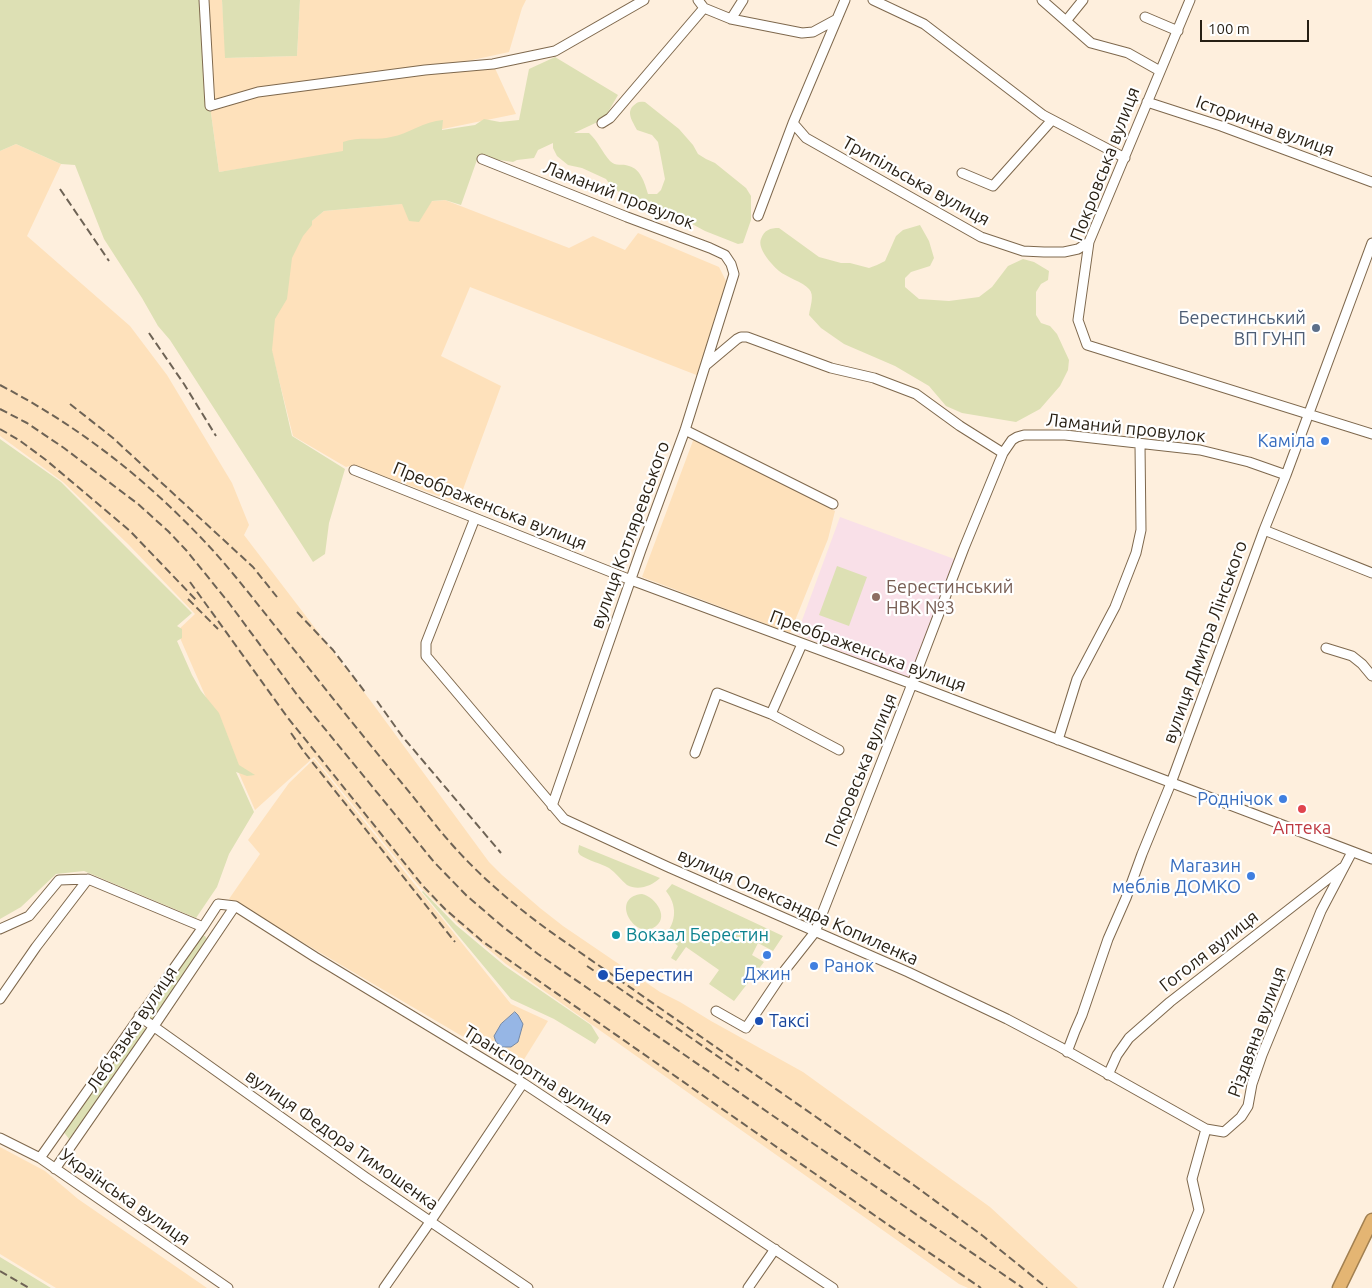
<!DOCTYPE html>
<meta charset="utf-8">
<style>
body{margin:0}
#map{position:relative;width:1372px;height:1288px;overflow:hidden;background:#feefdd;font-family:Ubuntu,sans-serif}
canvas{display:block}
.scale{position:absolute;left:1200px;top:20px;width:109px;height:22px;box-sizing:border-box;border:2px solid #271f13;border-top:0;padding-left:6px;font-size:15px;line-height:18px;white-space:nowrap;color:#271f13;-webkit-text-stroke:4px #fff;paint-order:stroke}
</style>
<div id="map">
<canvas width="1372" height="1288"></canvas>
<div class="scale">100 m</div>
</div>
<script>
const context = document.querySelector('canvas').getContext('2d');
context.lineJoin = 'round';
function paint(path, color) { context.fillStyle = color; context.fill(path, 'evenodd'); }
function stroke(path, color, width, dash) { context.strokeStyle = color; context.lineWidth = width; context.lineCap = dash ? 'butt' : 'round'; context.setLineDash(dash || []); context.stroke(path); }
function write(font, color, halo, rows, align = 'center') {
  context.font = font + ' Ubuntu,sans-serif'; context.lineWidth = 4.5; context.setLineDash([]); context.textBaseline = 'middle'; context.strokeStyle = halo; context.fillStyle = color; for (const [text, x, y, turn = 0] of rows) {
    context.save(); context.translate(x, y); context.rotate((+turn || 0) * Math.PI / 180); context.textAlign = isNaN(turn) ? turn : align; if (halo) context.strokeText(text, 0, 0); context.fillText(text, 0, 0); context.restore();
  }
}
const built = new Path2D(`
 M204,0H222L226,58L297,56L300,0H526L522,8L509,52L431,69L493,64L516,114L428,132L334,154L219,172L210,106Z
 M16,144L61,164L27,236L130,326L167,375L232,483L249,525L244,535L370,700L489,862L502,875L540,908L563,926L660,992L680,1002L711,1021L803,1072L990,1207L1078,1288H968L959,1284L506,964L457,923L417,884L314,757L255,810L177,631L195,614L128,544L63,482L0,436V151Z
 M445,200L569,248L593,236L625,250L638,233L719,267L727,283L699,376L470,287L441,356L501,386L458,503L353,465L346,467L293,436L268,336L294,236L324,211Z
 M694,438L835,511L828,539L790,633L642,577Z
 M314,759L511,1004L548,1021L518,1069L229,899L260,854L248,840L289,783Z
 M0,1147L45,1171L78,1199L207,1288H56L0,1254Z`);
const education = new Path2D(`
 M840,517L957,560L910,679L797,634Z`);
const green = new Path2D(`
 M0,0H204L210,106L219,172L343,151V142C359,136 375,141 391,137C409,134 424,121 443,120L442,130L475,125L484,119L500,122L519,120L529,69L555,57L618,95L604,119L574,133H589C598,141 602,152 610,161C616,167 622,163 629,166C641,169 645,184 648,194H657L661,190L665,179L658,142L652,135L637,130C633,122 626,113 633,106C637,102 639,101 645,102L679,129L693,145L698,154L706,159L715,163L746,188L751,196V220L743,243L738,244L705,231L681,218L658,209L644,201L631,198L619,192L611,186L606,179L582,168L568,165L557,156L553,148V143L538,150L534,158L517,160L513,162L478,157L461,205L445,200L432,201L419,222L409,221L402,204L324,211L312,221V225L303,236L292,258L287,299L275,319L272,350L292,436L345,469L329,523L325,554L313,562L170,340L158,326L142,298L104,239L75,165L61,164L16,144L0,151Z
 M222,0H300L297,56L225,58Z
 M920,225L929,241L934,258L930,266L911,272L905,278V287L919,299L949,301L979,297L992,287L1008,266L1023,259L1034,262L1049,271L1048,280L1041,284L1036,292V315L1041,323L1050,326L1057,334L1069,360L1068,370L1060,386L1040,409L1016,422L962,413L946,406L929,386L895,366L844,344L821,328L809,315C810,307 815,295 809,289C803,282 786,277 779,271C771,264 757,248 761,239C764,230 770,228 779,228L819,257L841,263H850L869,268L877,265L885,261L896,236L903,230Z
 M0,439L61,482L192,613L177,626L182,629V638L177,641L192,675L201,691L219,713L239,765L255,775L247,776L236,772L254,812L229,854L217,887L196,918L84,871L56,874L21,907L0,919Z
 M837,566L867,577L849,626L819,615Z
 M579,845L660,878C652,886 638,891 627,885C621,880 616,873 609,868C600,863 589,861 580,855L578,852Z
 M672,884L783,936L773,951L758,943L752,955L764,962L734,1001L709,984L719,970L686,947L676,961L671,958L678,946L665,935C677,921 677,905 666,891Z
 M423,891L456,925L505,966L591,1025L599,1038L595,1044L554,1019L511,999L422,892Z
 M642,894C656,897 671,919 653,928C633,938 610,897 642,894Z
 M200,935L205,936L208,941L163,1008L152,1021L145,1015Z
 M137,1026H141L146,1029L139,1044L69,1139L63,1131Z
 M0,1257L51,1288H0Z`);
const water = new Path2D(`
 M515,1012L518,1015L523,1024L518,1042L511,1047H502L496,1042L494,1036L501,1024Z`);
const minor = new Path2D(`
 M204,0L210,106L258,92L425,70L493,64L555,51L644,0
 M698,0L704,8L731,19L802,33L813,32L837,19
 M873,0L924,24L1043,115L1125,158
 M1042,0L1091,43L1128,53L1160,71
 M1190,0L1089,242L1078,320L1087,345L1372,434
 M1145,17L1178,31
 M731,19L743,0
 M1066,21L1083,0
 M1147,102L1221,126L1372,182
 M602,123L610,118L704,8
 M793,123L806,138L981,237L1023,251L1044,252H1064L1078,249L1089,242
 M482,159L627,217L710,248L725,255L731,264L734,274L685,430L641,550L552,806
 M962,173L993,186L1052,120
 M758,216L793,123L845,0
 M706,365L737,339L741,337H747L831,368L874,378L916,394L960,426L1003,453
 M685,430L833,504
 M354,470L631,580L912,684L1372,859
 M475,518L426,643V656L564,819L668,867L908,972L1007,1019L1060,1047L1206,1129L1224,1132L1241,1117L1248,1106L1252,1084L1262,1055L1321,911L1352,852
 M1264,530L1372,573
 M1326,648L1352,656L1362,664L1372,676
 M771,714L802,644
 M1058,740L1077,679L1115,607L1136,553L1141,530L1140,445
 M695,753L717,693L771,714L839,750
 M0,929L29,916L59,880L88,879L203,927
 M0,999L36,947L88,879
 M716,1011L746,1028L785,970L815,932L912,684L964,548L1003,453L1012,440L1017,437L1024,435H1065L1200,450L1249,462L1286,475
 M139,1016L365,1177L528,1288
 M1067,1052L1075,1031L1082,1015L1108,939L1126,898L1142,854L1171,783L1264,530L1286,475L1372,243
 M1108,1075L1117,1055L1129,1038L1170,1002L1342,868
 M0,1138L40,1158L228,1288
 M40,1158L203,927L218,904L235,906L315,957L523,1083L833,1288
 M55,1169L154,1026L235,906
 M384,1288L430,1222L523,1083
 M748,1288L775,1249
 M1168,1288L1199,1210L1192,1179L1206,1129`);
const highway = new Path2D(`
 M1339,1288L1372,1220`);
const rail = new Path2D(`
 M60,189L109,261
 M149,333L184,384L216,436
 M0,385C80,427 145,478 207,544C234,573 258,605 283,636C320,682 357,729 395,775C416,799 434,825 456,849C486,882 521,911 558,937L915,1186L983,1236L1047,1288
 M70,404L113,438L253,567L277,597
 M0,409L27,423L64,448L138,504L168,531L186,550L229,603L298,696L434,862L467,896L502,926L538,954L1023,1288
 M0,429L19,440L46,460L130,531L197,601
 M190,582L288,718L423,886L445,909L482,941L516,965L887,1224L981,1288
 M188,599L218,629
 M297,612L333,650L365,692
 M377,701L402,736L501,853
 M291,733L305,753L455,942
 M587,966L739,1071
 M0,1271L29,1288`);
const markers = [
 [1316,328,5,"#5c6f8a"],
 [1325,441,5,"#3f7fe0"],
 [876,597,5,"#8d6e63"],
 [1283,799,5,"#3f7fe0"],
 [1302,809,5,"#e0444e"],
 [1251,876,5,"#3f7fe0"],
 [616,935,5,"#0f9aa8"],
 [767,955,5,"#3f7fe0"],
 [814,966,5,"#3f7fe0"],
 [603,975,6,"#1a4fb4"],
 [759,1021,5,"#1a4fb4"]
];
const streetNames = [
 ["Історична вулиця",1265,126,20],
 ["Покровська вулиця",1105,164,-69],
 ["Трипільська вулиця",916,181,29],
 ["Ламаний провулок",619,195,21],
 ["Ламаний провулок",1126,428,6],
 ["Преображенська вулиця",490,506,22],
 ["вулиця Котляревського",630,535,-70],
 ["вулиця Дмитра Лінського",1205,642,-70],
 ["Преображенська вулиця",868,651,20],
 ["Покровська вулиця",861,770,-68],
 ["вулиця Олександра Копиленка",798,907,24],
 ["Гоголя вулиця",1209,951,-38],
 ["Леб'язька вулиця",132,1029,-56],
 ["Різдвяна вулиця",1257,1032,-70],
 ["Транспортна вулиця",538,1075,32],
 ["вулиця Федора Тимошенка",342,1140,35],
 ["Українська вулиця",125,1197,35]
];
const serviceNames = [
 ["Берестинський",1306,318],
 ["ВП ГУНП",1306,339]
];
const shopNames = [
 ["Каміла",1315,441],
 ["Роднічок",1273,799],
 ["Магазин",1241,866],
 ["меблів ДОМКО",1241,887],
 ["Ранок",824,966,"left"],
 ["Джин",767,974,"center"]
];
const educationNames = [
 ["Берестинський",886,587],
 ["НВК №3",886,608]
];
const healthNames = [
 ["Аптека",1302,828]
];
const cultureNames = [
 ["Вокзал Берестин",626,935]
];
const transitNames = [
 ["Берестин",614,975],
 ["Таксі",769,1021]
];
paint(built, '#fee1bb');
paint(education, '#f9e0e8');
paint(green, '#dde0b4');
paint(water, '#96b6e5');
stroke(water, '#7589a6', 1);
stroke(minor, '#7e684d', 11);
stroke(highway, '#a28051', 15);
stroke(minor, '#fff', 9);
stroke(highway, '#e4b573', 12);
stroke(rail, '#6e6355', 2, [8, 4]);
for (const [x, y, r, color] of markers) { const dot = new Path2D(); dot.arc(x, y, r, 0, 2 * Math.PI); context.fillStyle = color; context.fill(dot); stroke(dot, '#fff', 2); }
write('18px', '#271f13', '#fff', streetNames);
write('18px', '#4e5e75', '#fff', serviceNames, 'right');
write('18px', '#366cbe', '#fff', shopNames, 'right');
write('18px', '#785e54', '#fff', educationNames, 'left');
write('18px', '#be3a42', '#fff', healthNames);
write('18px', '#0d838f', '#fff', cultureNames, 'left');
write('18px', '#164399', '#fff', transitNames, 'left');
</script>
